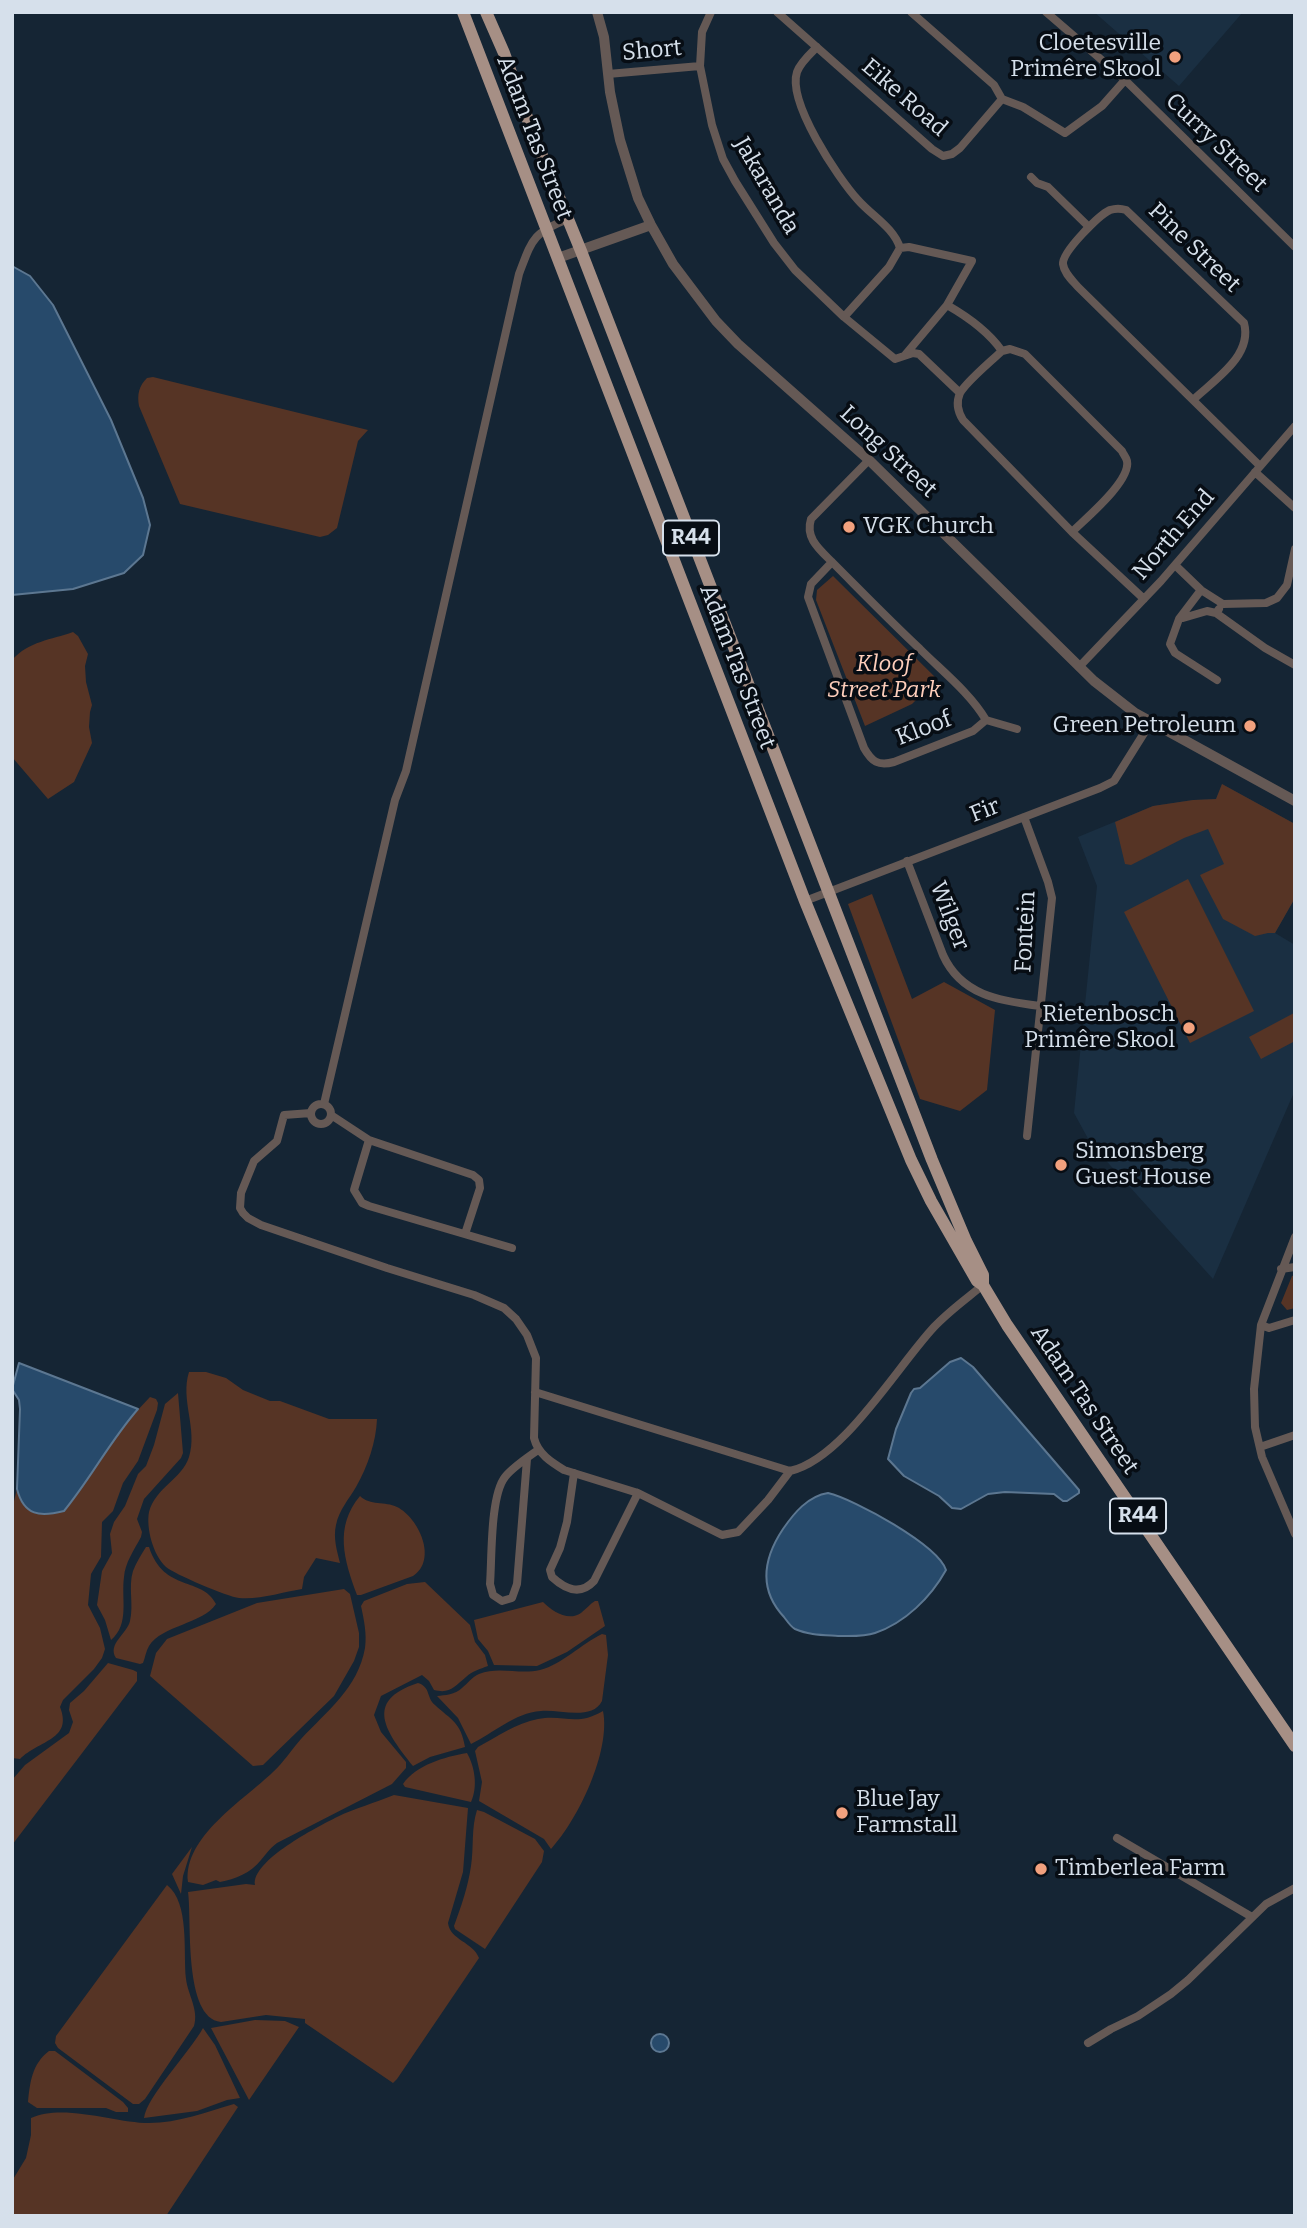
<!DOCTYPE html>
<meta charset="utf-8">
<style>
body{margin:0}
#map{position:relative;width:1307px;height:2228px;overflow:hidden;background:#152534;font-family:Bitter,serif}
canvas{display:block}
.frame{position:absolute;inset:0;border:14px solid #d6e0eb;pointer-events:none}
</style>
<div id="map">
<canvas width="1307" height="2228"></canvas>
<div class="frame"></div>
</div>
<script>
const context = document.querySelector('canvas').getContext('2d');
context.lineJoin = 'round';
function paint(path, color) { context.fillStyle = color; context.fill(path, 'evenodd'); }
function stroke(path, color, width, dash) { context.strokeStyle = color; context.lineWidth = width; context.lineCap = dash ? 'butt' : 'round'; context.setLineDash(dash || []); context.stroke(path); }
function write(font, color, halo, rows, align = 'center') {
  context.font = font + ' Bitter,serif'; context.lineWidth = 7; context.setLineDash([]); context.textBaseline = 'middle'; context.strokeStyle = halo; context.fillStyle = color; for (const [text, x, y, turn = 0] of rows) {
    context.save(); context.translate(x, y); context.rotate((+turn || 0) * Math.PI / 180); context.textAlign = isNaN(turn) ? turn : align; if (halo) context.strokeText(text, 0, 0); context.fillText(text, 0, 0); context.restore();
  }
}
const built = new Path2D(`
 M1094,12H1243L1179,86Z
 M1222,784L1295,824V898L1275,933L1295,945V1090L1213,1279L1091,1144L1074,1113L1097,886L1078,837L1153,806L1193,800L1216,799Z`);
const green = new Path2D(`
 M153,377L368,430L358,441L337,528L328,535L320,537L180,504L139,406C137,394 139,386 147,378Z
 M833,576L937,679L912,704L865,726L816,600L817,590Z
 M73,632L78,636L88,654L85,666L86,682L92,705L90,712L89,727L92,743L74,782L48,799L12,757V660C29,641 51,640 73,632Z
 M1222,784L1295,824V898L1275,933H1268L1255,936L1223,919L1200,875L1224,864L1208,829L1184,838L1131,865L1125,864L1115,822L1153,806L1193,800L1216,799Z
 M1188,879L1254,1011L1190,1043L1124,912Z
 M872,894L912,999L944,982L995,1010L987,1090L960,1111L920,1099L848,904Z
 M1294,1013L1295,1041L1261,1059L1249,1037Z
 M1295,1275V1308L1287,1310L1281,1303L1292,1276Z
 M189,1372H206L226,1378L243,1390L270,1401H280L329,1419H377C376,1442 368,1466 356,1487C349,1499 339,1510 336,1525C333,1538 337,1551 340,1563L316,1558L304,1577L302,1589C283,1592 259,1600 239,1598C228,1597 174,1574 166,1567C153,1555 146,1528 149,1512C155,1488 182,1479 189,1457C198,1429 180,1400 189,1372Z
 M178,1393L183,1453L181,1458L144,1499L137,1519L142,1532L141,1537C134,1550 125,1563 124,1577C121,1599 130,1624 111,1640L105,1620L97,1605L102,1571L112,1553L110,1534L114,1522L125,1506L138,1474L146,1466L154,1445L165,1404Z
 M150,1397L156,1399L158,1403L157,1410L138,1461L123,1483L113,1511L102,1522L101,1557L91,1574L88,1605L100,1628L105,1649L102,1658L94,1669L63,1700L60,1707C73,1740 39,1740 20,1759L12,1758V1509L17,1489C20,1501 24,1508 36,1513L92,1473L120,1429Z
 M360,1496C370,1506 385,1501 397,1507C419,1518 438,1560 413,1576L361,1595H357C344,1560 334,1527 360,1496Z
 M146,1547H149C164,1593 202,1576 216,1604C203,1624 162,1625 149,1646C146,1651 145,1658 143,1663L140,1664L116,1658C107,1644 127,1634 130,1621C134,1604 128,1587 133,1571C136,1563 141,1555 146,1547Z
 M425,1582L470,1625L475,1642L485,1655L488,1666C480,1669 472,1671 466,1677C454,1687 450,1694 434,1690L429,1681L422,1675L381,1696L374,1715L381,1732L406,1762V1768L392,1784L277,1843C269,1849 267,1853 261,1860C251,1873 235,1879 220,1882L216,1880L203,1885L188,1882C183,1837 244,1800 273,1772C284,1762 291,1750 301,1739C327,1711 358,1688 365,1648C367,1634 364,1620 361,1606L364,1601L407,1584Z
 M344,1589L350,1594L359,1633V1647L354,1661L334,1696L263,1765L253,1766L150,1676L156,1653L167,1639L257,1603Z
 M595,1601H598L605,1626L567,1652L537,1666L494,1665L488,1651L478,1639L474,1620L543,1602C552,1611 568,1622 581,1613C586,1609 590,1604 595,1601Z
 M602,1634L606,1635L608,1655L602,1701C592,1721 559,1709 541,1711C514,1713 494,1733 471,1744L458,1718L437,1696C445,1695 455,1695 462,1688C468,1683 472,1677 479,1674C499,1666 520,1675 540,1670C563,1664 581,1644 602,1634Z
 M108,1663L133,1670L137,1672V1681L12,1845V1780L25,1765L69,1733L73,1722L69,1710L70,1703L84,1691Z
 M418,1683C431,1687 426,1698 435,1705C451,1720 461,1722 465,1747L430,1757L413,1766C387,1733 362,1701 418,1683Z
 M603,1711C611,1751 578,1820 551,1849L544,1839L479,1801L482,1782L475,1751L478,1747C497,1737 516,1723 538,1719C564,1714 576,1727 603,1711Z
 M467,1753C475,1767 478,1787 471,1802L405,1787L403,1784C416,1765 444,1757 467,1753Z
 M394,1795L468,1808L463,1872L448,1923C450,1940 473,1942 479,1958L397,2079L393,2083L305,2023V2019L266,2015L221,2022C183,2018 192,1920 188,1892L246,1884L255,1885C251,1861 317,1827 337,1817C355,1808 375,1803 394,1795Z
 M477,1810L484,1812L535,1839L544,1851L542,1862L485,1949L455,1929L454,1926C461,1907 468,1887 471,1866C474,1847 471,1829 477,1810Z
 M192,1847L183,1876L181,1894L172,1874Z
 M167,1885C190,1903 183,1952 186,1979C188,1995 199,2010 194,2026L145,2099L139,2104H133L58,2048L55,2043L56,2036Z
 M255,2020L285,2021L299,2027L249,2100L211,2028Z
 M203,2028L215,2045L240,2098L227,2100L197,2111L144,2118C147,2096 190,2052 203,2028Z
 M49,2051H55L123,2102L128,2108V2112H116L106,2108H37L28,2102C30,2082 32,2064 49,2051Z
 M234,2104L238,2107L166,2216H12V2181L26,2158L31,2135V2118C63,2103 116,2123 149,2123C178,2123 207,2112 234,2104Z`);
const water = new Path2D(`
 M12,266L30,276L53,305L111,420L143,498L150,525L143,555L124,573L73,589L12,595Z
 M961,1358L973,1367L1079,1490V1493L1067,1501H1063L1054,1494L1005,1492L988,1494L961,1509L952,1508L939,1496L904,1476L888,1459L896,1429L911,1393L914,1389L920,1388L950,1362Z
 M19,1363L138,1409C110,1441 91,1478 64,1511C40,1517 24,1516 17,1489L20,1409L19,1400L12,1389Z
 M828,1493C854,1499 938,1545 946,1570C931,1597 905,1623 875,1633C864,1637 850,1636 838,1636C824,1635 808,1635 795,1629C791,1627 787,1621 784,1617C758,1589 763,1559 783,1529C794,1513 808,1496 828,1493Z
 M651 2043a9 9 0 1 1 18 0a9 9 0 1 1-18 0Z`);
const minor = new Path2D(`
 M711,12L702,32L700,66L712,125L723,159L735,181L774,243L795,270L844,317L895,359L913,353L919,354L960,393
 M777,12L932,149L943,156L952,154L960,148L1002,99
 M911,12L994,85L1002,99
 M1046,12L1125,80L1295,247
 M817,47C810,54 800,63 797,72C787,102 838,178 858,200C872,216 894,228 900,248L889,267L844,317
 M608,74L700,66
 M1002,99L1023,107L1065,133L1102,106L1125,80
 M1031,177L1037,183L1048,187L1089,227
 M900,248L909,247L972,261L947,305L905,355
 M947,305C968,317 988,331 1002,351
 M1193,400C1214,380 1253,356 1244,323L1126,210C1120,208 1116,208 1110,210C1099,215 1062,252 1063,264C1064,273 1072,280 1078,287L1260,466
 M1255,472L1295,508
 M1072,532C1086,518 1131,481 1127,461C1126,457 1123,454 1122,451L1025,354L1010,349L1002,351C992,360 966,382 960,393C956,402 958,412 963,420L1072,532L1144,599
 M832,562L811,584L808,597L864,748C872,762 878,766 894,762L973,731L986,720C970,693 942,671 920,649C890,621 861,591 832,562C819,549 805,538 811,519L869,460
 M1175,565L1201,590L1223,604L1266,603L1277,598L1287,585L1295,549
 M1201,590L1179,619L1170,644L1175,653L1217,680
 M1216,613L1265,648L1295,665
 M1183,618L1207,611L1216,613L1219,609
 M1079,667L1161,581L1295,426
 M986,720L1017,729
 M1024,817L1048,882L1052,898L1027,1136
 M907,861L943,955C961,995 999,1001 1040,1006
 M805,901L1100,788L1114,781L1151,722
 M324,1104L395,800L406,771L519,274C532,240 532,233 568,219
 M311 1114a10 10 0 1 1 20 0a10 10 0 1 1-20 0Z
 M311,1113L284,1115L277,1141L254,1161L241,1193L240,1208L243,1213L248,1218L261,1225L387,1268L474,1295L504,1308L516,1319L527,1335L536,1358L534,1438C538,1454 551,1462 564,1470L638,1493L722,1535L738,1532L768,1500L790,1471
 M331,1115L369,1140L473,1175L479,1180L480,1188L465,1234
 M369,1140L354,1190L362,1203L369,1206L512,1248
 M1295,1237L1261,1325L1254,1389L1255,1427L1262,1457L1295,1534
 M1281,1269L1295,1267
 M1261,1325L1269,1328L1295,1320
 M535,1392L790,1471C843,1459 896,1368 934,1327C949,1311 966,1299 983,1285
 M1260,1447L1295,1435
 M527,1459L517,1584L512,1598L502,1601L493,1595L490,1584C492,1559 490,1496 505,1477C513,1467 527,1458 538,1450
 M574,1473L567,1522L560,1548L550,1570L552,1577C565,1589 580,1596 594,1581L638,1493
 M1117,1838L1252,1917
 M1088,2043L1111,2029L1138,2016L1171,1994L1188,1980L1266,1904L1295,1888`);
const tertiary = new Path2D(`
 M597,12L604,37L610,92L620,140L638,198L651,225L673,264L716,321L738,344L869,460L1094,681L1135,713L1295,801
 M558,258L651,225`);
const primary = new Path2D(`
 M463,12L805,901L911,1160L931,1201L977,1281L983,1285L1007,1325L1295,1746
 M486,12L504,53L532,131L581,251L932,1160L966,1241L983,1275V1285`);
const markers = [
 [1175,57,7,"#f2a17e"],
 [849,527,7,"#f2a17e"],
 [1250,726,7,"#f2a17e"],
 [1189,1028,7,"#f2a17e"],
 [1061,1165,7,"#f2a17e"],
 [842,1813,7,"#f2a17e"],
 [1041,1869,7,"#f2a17e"]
];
const shields = [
 [691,538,56],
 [1138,1516,56]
];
const shieldNames = [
 ["R44",691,538],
 ["R44",1138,1516]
];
const poiNames = [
 ["Cloetesville",1161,44,"right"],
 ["Primêre Skool",1161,70,"right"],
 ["VGK Church",863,527],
 ["Green Petroleum",1236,726,"right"],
 ["Rietenbosch",1175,1015,"right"],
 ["Primêre Skool",1175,1041,"right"],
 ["Simonsberg",1075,1152],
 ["Guest House",1075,1178],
 ["Blue Jay",856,1800],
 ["Farmstall",856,1826],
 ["Timberlea Farm",1055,1869]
];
const streetNames = [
 ["Short",652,51,-5],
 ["Eike Road",904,98,41],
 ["Adam Tas Street",534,138,69],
 ["Curry Street",1216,143,44],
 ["Jakaranda",766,186,60],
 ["Pine Street",1194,248,44],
 ["Long Street",888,452,43],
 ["North End",1174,535,-49],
 ["Adam Tas Street",737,667,69],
 ["Kloof",924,729,-21],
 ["Fir",985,811,-21],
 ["Wilger",949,916,69],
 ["Fontein",1026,932,-87],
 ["Adam Tas Street",1084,1400,56]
];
const parkNames = [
 ["Kloof",884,665],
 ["Street Park",884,691]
];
paint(built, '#1a2f42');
paint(green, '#563425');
paint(water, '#274a6b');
stroke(water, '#5c7791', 2);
stroke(minor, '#655955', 8);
stroke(tertiary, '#655955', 10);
stroke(primary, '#a68f85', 12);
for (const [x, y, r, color] of markers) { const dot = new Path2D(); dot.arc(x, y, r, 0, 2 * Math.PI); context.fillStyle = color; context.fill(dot); stroke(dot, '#070d14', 2.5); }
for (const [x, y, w] of shields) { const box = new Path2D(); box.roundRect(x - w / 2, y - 17.5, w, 35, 5); context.fillStyle = '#070d14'; context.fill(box); stroke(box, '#d6e0eb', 2); }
write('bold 21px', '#d6e0eb', null, shieldNames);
write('23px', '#d6e0eb', '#070d14', poiNames, 'left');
write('23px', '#d6e0eb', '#070d14', streetNames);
write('italic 23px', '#fecebb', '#070d14', parkNames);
</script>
